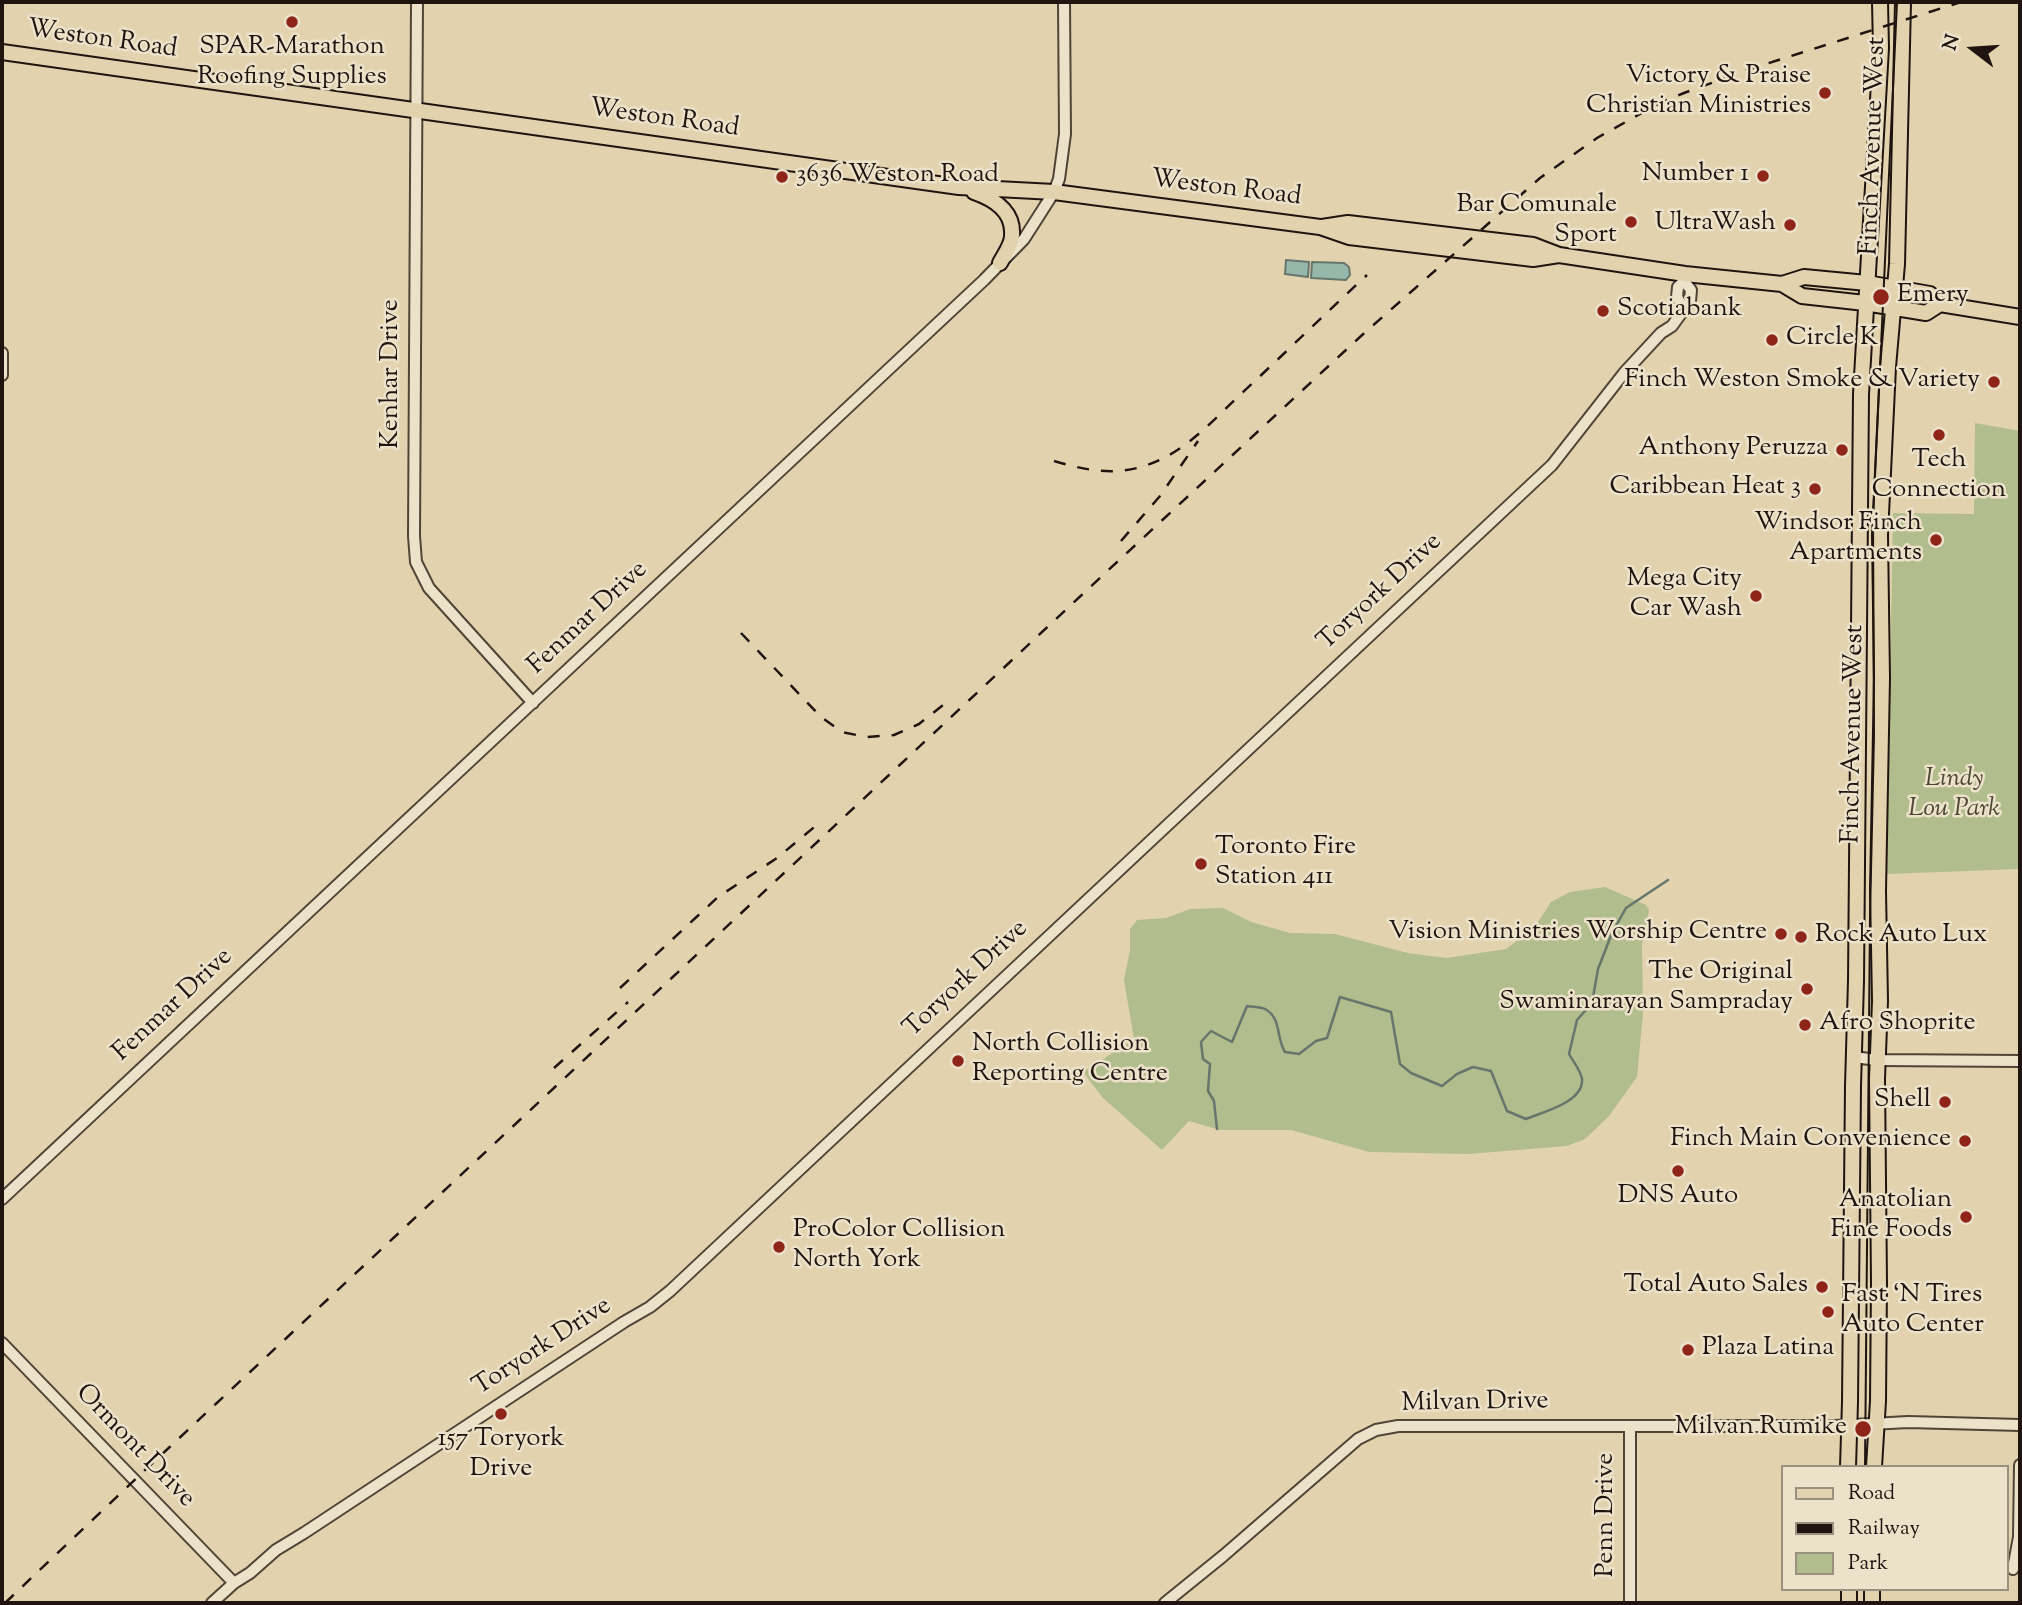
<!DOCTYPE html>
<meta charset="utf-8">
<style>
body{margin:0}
#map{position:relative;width:2022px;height:1605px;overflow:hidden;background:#e2d3ae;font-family:"Sorts Mill Goudy",serif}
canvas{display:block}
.frame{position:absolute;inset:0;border:4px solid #1f140f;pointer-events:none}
.legend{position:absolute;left:1781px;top:1465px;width:228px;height:126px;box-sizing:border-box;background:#ece2ca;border:2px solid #9a907f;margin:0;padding:9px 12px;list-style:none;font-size:21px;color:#1f140f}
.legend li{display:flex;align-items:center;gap:14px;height:35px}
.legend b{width:35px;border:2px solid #9a907f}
.north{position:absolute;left:1938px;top:14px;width:70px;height:70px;-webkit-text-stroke:5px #ece2ca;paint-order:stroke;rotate:287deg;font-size:19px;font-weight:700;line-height:28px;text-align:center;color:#1f140f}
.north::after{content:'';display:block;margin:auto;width:24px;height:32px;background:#1f140f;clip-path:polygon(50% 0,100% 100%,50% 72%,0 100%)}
</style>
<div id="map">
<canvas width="2022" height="1605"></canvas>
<div class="frame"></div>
<ul class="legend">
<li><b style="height:9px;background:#e2d3ae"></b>Road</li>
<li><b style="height:9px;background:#1f140f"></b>Railway</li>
<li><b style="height:19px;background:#b1bd8c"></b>Park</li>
</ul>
<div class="north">N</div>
</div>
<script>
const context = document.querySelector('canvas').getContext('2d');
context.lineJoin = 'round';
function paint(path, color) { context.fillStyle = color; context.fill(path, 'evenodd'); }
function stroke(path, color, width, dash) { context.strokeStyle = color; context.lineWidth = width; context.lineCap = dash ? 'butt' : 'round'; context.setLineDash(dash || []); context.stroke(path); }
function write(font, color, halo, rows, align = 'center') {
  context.font = font + ' "Sorts Mill Goudy",serif'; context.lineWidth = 5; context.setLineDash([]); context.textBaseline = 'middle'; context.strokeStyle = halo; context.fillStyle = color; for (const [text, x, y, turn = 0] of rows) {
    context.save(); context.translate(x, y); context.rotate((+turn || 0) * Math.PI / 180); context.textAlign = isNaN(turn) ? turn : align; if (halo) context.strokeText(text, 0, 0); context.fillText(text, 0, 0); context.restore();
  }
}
const green = new Path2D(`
 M1975,423L2020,431V869L1887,874L1893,513L1974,514Z
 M1605,887L1646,905L1649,910L1642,945L1643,1013L1637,1077L1609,1116L1585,1139L1567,1146L1468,1154L1369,1152L1291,1130H1220L1189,1121L1162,1150L1103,1098L1083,1072L1134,1039L1124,980L1130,950V929L1137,920L1166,918L1190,909L1223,908L1251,922L1290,933L1335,934L1408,953L1446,958L1506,949L1534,928L1551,902L1570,892Z`);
const water = new Path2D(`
 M1286,260L1309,262L1308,277L1285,274Z
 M1312,262L1344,263L1349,267L1350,275L1346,280L1311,278Z`);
const stream = new Path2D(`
 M1217,1129L1214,1101L1208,1091L1210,1064L1203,1059L1201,1042L1211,1031L1232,1042L1247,1006C1252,1007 1261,1007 1265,1009C1282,1018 1276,1039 1285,1052L1299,1054L1316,1041L1327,1038L1340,997L1391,1012L1400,1064L1411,1073L1442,1086L1457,1074L1473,1067L1491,1071L1507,1111L1526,1119C1543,1112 1584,1102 1582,1079C1581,1071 1573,1061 1569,1054L1577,1020L1592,1003L1598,969L1612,933L1626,908L1668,880`);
const minor = new Path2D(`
 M417,2L414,536L416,562L429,588L533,703
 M2,353V375
 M1854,1057L1877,1060L2020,1061
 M2,1199L984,280L1024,239L1054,192L1059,179L1065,134L1064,2
 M2,1343L234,1583
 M1630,1426V1603
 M2013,1569L2019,1537L2020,1465
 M212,1603L234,1583L250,1573L276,1550L304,1533L624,1322L650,1307L670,1291L1552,465L1624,373L1661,333L1672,326L1690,301L1691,290L1684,281L1678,287L1677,297L1683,308
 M1165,1603L1223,1556L1358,1439L1376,1430L1398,1426H1835L1908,1422L2020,1425`);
const major = new Path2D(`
 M2,52L959,187L1054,192L1320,227L1349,237L1533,259L1559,255
 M974,192C994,199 1014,211 1012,236C1012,245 1004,255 1000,263
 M1322,227L1348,223L1533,245L1559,255L1685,274L1782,284L1804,277L1867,283L1930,294L1940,304L2020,317
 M1782,284L1802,296L1865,303L1926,313L1940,304
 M1848,1467L1850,1402L1853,1086L1856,981L1861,394L1881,48L1880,2
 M1874,1467L1878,1401L1879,1283L1877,1079L1880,1001L1878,891L1882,678L1880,535L1888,367L1897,264L1903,2
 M1849,1589V1603
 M1872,1603V1589`);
const tram = new Path2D(`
 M1865,1467L1870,916L1874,735L1873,519L1897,2
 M1864,1603V1589`);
const rail = new Path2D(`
 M1054,461C1084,470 1114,476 1144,466C1184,454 1212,421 1242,393C1284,354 1325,314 1367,275
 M1121,541L1160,496L1198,441
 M741,633L821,717L842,732L866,737L894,735L919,724L952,698
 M620,988L718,897L777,858L818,824
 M554,1068L628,1002
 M5,1603L144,1471L1102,576L1361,336L1540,178L1597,138L1656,105L1684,93L1747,70L1961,2`);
const markers = [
 [292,22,7,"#8f2418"],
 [1825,93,7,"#8f2418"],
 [1763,176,7,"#8f2418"],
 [782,177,7,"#8f2418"],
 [1631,222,7,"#8f2418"],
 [1790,225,7,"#8f2418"],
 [1881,297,9,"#8f2418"],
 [1603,311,7,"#8f2418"],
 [1772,340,7,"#8f2418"],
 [1994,382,7,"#8f2418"],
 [1939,435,7,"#8f2418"],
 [1842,450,7,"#8f2418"],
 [1815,489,7,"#8f2418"],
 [1936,540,7,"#8f2418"],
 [1756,596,7,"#8f2418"],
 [1201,864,7,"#8f2418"],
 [1781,934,7,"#8f2418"],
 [1801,937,7,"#8f2418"],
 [1807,989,7,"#8f2418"],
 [1805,1025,7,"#8f2418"],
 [958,1061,7,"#8f2418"],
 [1945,1102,7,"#8f2418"],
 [1965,1141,7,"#8f2418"],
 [1678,1171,7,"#8f2418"],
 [1966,1217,7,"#8f2418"],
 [779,1247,7,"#8f2418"],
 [1822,1287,7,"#8f2418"],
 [1828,1312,7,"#8f2418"],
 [1688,1350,7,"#8f2418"],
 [501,1414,7,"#8f2418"],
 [1863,1429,9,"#8f2418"]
];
const streetNames = [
 ["Weston Road",102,41,8],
 ["Weston Road",664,120,8],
 ["Finch Avenue West",1875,146,-88],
 ["Weston Road",1226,190,7],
 ["Kenhar Drive",393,374,-90],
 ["Toryork Drive",1381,593,-43],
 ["Fenmar Drive",589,619,-43],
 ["Finch Avenue West",1855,734,-89],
 ["Toryork Drive",967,980,-43],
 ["Fenmar Drive",174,1006,-43],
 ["Toryork Drive",543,1348,-33],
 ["Milvan Drive",1475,1404,-1],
 ["Ormont Drive",134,1447,46],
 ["Penn Drive",1608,1515,-90]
];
const poiNames = [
 ["SPAR-Marathon",292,49,"center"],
 ["Roofing Supplies",292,79,"center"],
 ["Victory & Praise",1811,78],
 ["Christian Ministries",1811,108],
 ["Number 1",1749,176],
 ["3636 Weston Road",796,177,"left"],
 ["Bar Comunale",1617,207],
 ["Sport",1617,237],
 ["UltraWash",1776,225],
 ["Emery",1897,297,"left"],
 ["Scotiabank",1617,311,"left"],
 ["Circle K",1786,340,"left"],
 ["Finch Weston Smoke & Variety",1980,382],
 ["Anthony Peruzza",1828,450],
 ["Tech",1939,462,"center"],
 ["Connection",1939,492,"center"],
 ["Caribbean Heat 3",1801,489],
 ["Windsor Finch",1922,525],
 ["Apartments",1922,555],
 ["Mega City",1742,581],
 ["Car Wash",1742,611],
 ["Toronto Fire",1215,849,"left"],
 ["Station 411",1215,879,"left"],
 ["Vision Ministries Worship Centre",1767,934],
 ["Rock Auto Lux",1815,937,"left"],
 ["The Original",1793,974],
 ["Swaminarayan Sampraday",1793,1004],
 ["Afro Shoprite",1819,1025,"left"],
 ["North Collision",972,1046,"left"],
 ["Reporting Centre",972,1076,"left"],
 ["Shell",1931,1102],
 ["Finch Main Convenience",1951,1141],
 ["DNS Auto",1678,1198,"center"],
 ["Anatolian",1952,1202],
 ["Fine Foods",1952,1232],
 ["ProColor Collision",793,1232,"left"],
 ["North York",793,1262,"left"],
 ["Total Auto Sales",1808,1287],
 ["Fast ‘N Tires",1842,1297,"left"],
 ["Auto Center",1842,1327,"left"],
 ["Plaza Latina",1702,1350,"left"],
 ["Milvan Rumike",1847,1429],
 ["157 Toryork",501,1441,"center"],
 ["Drive",501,1471,"center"]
];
const parkNames = [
 ["Lindy",1954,781],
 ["Lou Park",1954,811]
];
paint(green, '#b1bd8c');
paint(water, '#95b8aa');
stroke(water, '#66766c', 2);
stroke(stream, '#66766c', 2.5);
stroke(minor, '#504437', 14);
stroke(major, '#1f140f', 18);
stroke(minor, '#ece2ca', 10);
stroke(major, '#e2d3ae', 14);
stroke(tram, '#1f140f', 2);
stroke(rail, '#1f140f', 2.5, [12, 12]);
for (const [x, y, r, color] of markers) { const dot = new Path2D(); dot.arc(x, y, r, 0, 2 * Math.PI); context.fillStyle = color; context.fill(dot); stroke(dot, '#ece2ca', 2.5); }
write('26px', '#1f140f', '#ece2ca', streetNames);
write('26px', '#1f140f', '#ece2ca', poiNames, 'right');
write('italic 26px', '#4b4734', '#ece2ca', parkNames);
</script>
